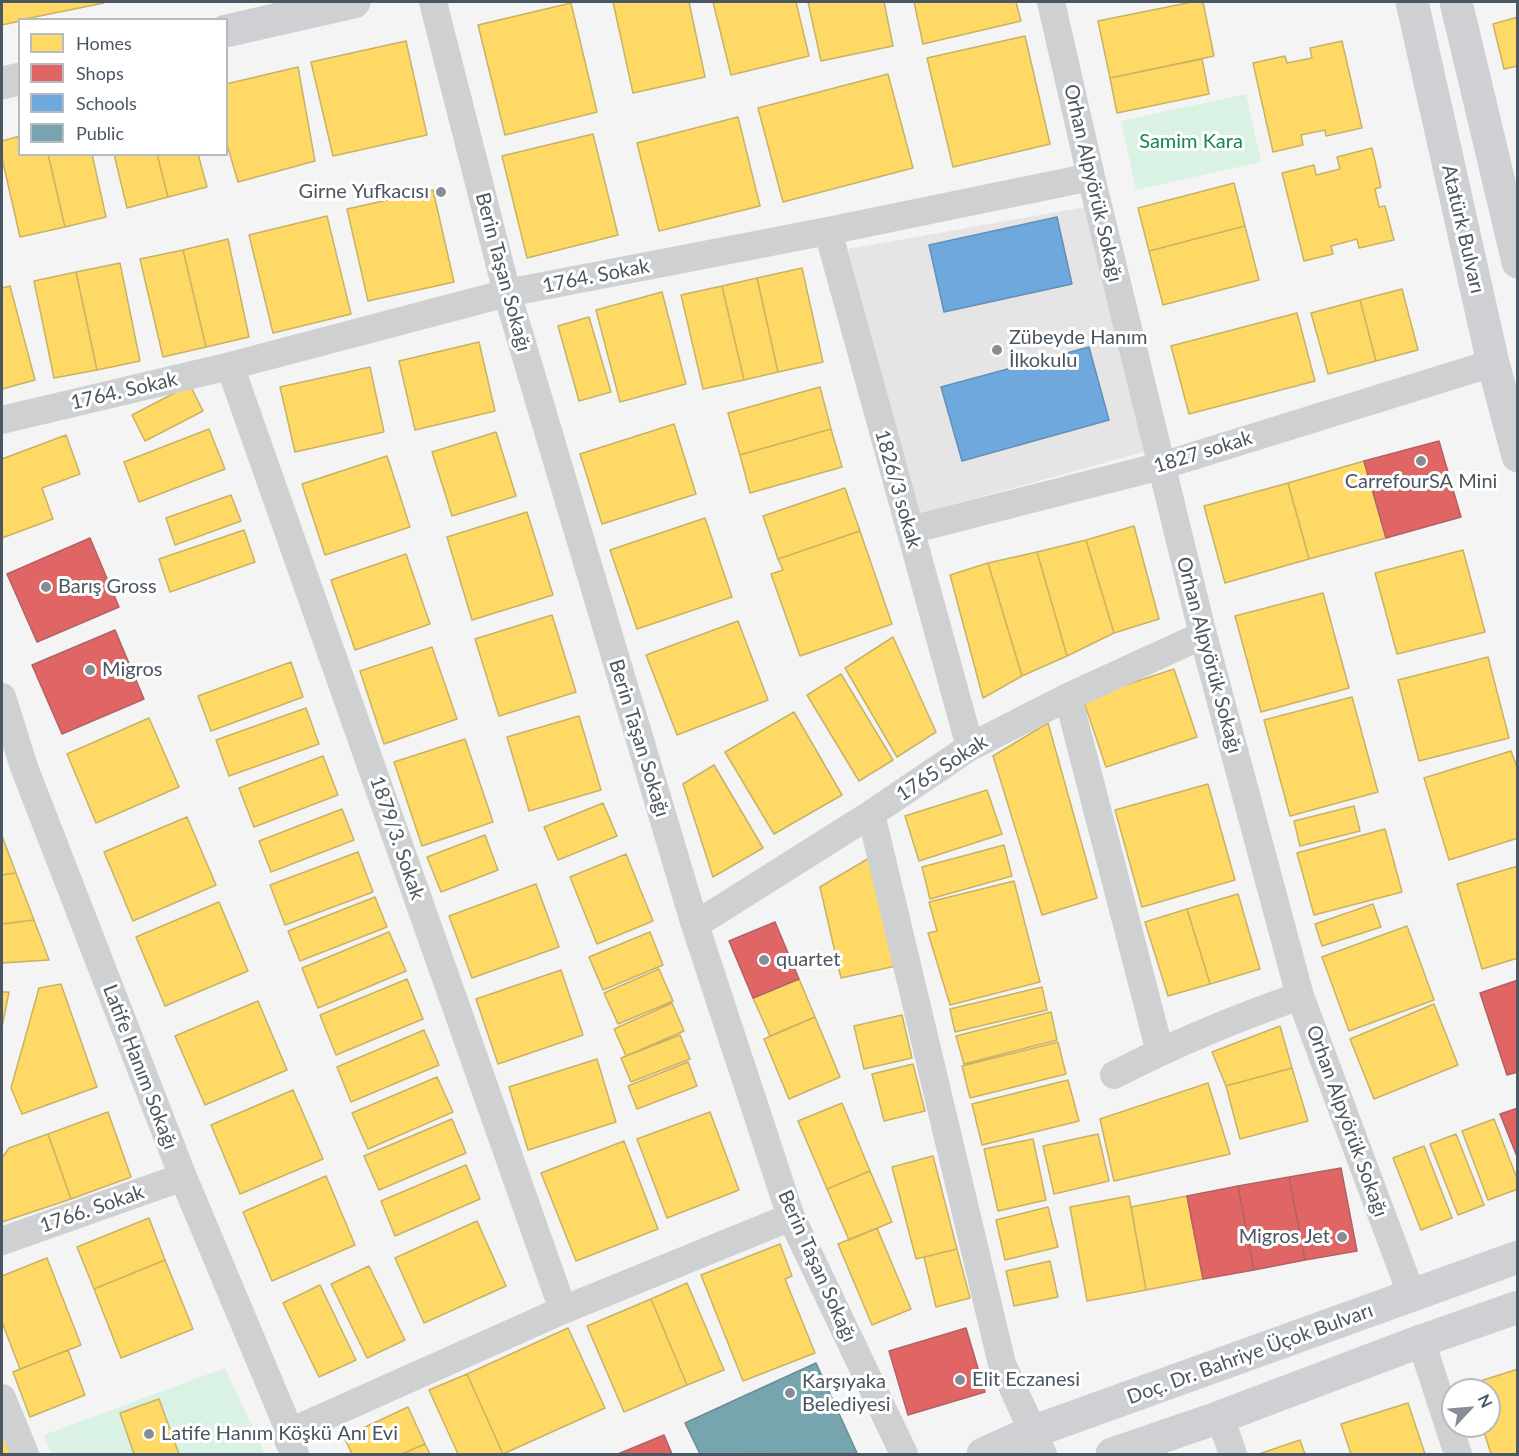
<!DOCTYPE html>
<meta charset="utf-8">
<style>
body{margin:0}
#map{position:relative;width:1519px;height:1456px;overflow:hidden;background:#f4f4f4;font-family:Lato,sans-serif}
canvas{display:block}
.frame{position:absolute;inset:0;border:3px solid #4a5661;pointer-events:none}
.legend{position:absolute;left:18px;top:18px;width:210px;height:138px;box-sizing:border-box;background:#fff;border:2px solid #b7bbc0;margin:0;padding:8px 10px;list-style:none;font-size:18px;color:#4a5661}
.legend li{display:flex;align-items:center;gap:12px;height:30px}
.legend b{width:30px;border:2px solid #b7bbc0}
.north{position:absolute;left:1441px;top:1378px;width:60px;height:60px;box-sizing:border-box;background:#fff;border:2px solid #b7bbc0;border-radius:50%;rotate:64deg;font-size:16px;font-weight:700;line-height:24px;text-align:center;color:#4a5661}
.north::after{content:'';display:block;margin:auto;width:21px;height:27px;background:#868d94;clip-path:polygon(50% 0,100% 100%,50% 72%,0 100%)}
</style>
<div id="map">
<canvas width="1519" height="1456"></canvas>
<div class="frame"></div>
<ul class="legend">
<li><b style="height:16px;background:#ffd966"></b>Homes</li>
<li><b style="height:16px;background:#e06666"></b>Shops</li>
<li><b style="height:16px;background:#6fa8dc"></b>Schools</li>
<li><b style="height:16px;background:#76a5af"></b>Public</li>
</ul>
<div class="north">N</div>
</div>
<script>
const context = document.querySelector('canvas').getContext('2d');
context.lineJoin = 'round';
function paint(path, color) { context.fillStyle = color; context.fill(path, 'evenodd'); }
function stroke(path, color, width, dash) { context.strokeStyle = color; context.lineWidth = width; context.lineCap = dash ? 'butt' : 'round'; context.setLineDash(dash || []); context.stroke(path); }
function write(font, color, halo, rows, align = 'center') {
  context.font = font + ' Lato,sans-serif'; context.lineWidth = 6; context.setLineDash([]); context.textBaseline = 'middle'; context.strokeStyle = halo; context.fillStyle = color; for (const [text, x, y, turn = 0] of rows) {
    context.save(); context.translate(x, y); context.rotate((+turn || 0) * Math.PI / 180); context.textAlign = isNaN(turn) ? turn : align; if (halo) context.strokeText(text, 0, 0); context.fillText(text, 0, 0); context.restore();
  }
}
const education = new Path2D(`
 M1085,207L1144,452L919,514L848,249Z`);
const green = new Path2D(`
 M1246,94L1261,162L1136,190L1121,121Z
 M225,1368L265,1454H51L44,1435Z`);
const homes = new Path2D(`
 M2,2H104V3L20,20V21L2,25Z
 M613,2H689L705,77L633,93Z
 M713,2H796L809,56L731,75Z
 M808,2H884L893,46L821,61Z
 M914,2H1016L1021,21L923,44Z
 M1192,2H1203L1214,56L1110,78L1098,21Z
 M571,3L597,112L505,135L478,25Z
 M1518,17V66L1504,69L1493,24Z
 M1025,36L1050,144L953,167L927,58Z
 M406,41L427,135L333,156L311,62Z
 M1342,41L1362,128L1326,136L1325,130L1301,135L1303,145L1273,152L1253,63L1285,56L1287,63L1312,58L1310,48Z
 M1202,59L1209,94L1117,113L1110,78Z
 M298,67L315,161L238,182L226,141V84Z
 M888,74L913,168L783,202L758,108Z
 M738,117L760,206L659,231L637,143Z
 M593,134L618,235L527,258L502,156Z
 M20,136V154H48L65,227L20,237L2,158V141Z
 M1372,148L1381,187L1375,189L1379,207L1385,206L1394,240L1359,248L1357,239L1331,246L1333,254L1304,261L1282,173L1314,165L1316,175L1340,169L1337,157Z
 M48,154H92L106,217L65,227Z
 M114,154H157L168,197L127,208Z
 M157,154H198L207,187L168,197Z
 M1234,183L1245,226L1149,251L1138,208Z
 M433,190L454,282L368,301L347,209Z
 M327,216L351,314L273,333L249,235Z
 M1245,226L1259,280L1163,305L1149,251Z
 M228,239L249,337L206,347L183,250Z
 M183,250L206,347L163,357L140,259Z
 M120,263L140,361L97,370L76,272Z
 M802,268L823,362L778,372L757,278Z
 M76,272L97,370L54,378L34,281Z
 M757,278L778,372L744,380L722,286Z
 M10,286L35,380L2,389V288Z
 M722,286L744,380L703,389L681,295Z
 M1402,289L1418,350L1376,361L1360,300Z
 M662,292L686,384L620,402L596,310Z
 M1360,300L1376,361L1328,374L1311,313Z
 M1297,313L1315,381L1189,414L1171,346Z
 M589,317L611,392L579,401L558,326Z
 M479,342L495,411L415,430L399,361Z
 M370,367L384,432L295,452L280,387Z
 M190,385L203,411L145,441L132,415Z
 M820,387L831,429L740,455L728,413Z
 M674,424L696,494L602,524L580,454Z
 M209,429L225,469L139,502L124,462Z
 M831,429L842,467L750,493L740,455Z
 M496,432L516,496L452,516L432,452Z
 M66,435L80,474L42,488L53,519L2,538V459Z
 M387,456L410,527L325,555L302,484Z
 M1364,461L1386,538L1309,559L1288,483Z
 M1288,483L1309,559L1225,583L1204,506Z
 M845,488L860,531L778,559L763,516Z
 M231,495L241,521L175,545L166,518Z
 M527,512L553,595L472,620L447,537Z
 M705,518L732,597L637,629L610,550Z
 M1134,526L1159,619L1114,633L1086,540Z
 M244,530L255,562L170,592L159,559Z
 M860,531L892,624L800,656L771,574L783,570L778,559Z
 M1086,540L1114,633L1067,656L1037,552Z
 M1463,550L1485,632L1397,654L1375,573Z
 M1037,552L1067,656L1022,676L988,563Z
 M406,554L430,624L355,650L331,580Z
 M988,563L1022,676L983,698L950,575Z
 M1323,593L1349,688L1261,712L1235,616Z
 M552,615L576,692L499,716L475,639Z
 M738,621L768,700L677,735L646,655Z
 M893,637L936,732L897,757L845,668Z
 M432,647L457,719L384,744L360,671Z
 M1488,657L1509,738L1419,761L1398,680Z
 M291,662L303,697L211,731L198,696Z
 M1174,669L1197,737L1106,767L1083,699Z
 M841,674L893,760L859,781L807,695Z
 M1352,697L1378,792L1290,816L1264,720Z
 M306,708L319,744L229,776L216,740Z
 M794,712L842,795L774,834L725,752Z
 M579,716L601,790L529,811L507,737Z
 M149,718L179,787L96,823L67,754Z
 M1048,723L1097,898L1042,915L993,756Z
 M465,739L493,822L422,846L394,762Z
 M1511,751L1518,770V838L1449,860L1424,778Z
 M323,756L338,795L254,827L239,788Z
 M714,765L763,848L713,877L683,784Z
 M1208,784L1235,880L1142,907L1115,810Z
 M987,790L1002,834L919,861L905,816Z
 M603,803L617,836L558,860L544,827Z
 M1354,806L1360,831L1300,846L1294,821Z
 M342,809L354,840L271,872L259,841Z
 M187,817L216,885L133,921L104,852Z
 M1385,829L1402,892L1314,915L1297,853Z
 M485,835L498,870L441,892L427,857Z
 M2,836L16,873L2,875Z
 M1004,845L1012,876L930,899L922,867Z
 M358,852L373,892L285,925L270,885Z
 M626,854L653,921L597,944L570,877Z
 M871,857L896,966L841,978L820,887Z
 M1518,866V958L1482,969L1457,884Z
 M16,873L34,920L2,924V875Z
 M1014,881L1040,982L950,1005L928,933L937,931L929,902Z
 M536,884L559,947L472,978L449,916Z
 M1238,894L1260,969L1210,984L1187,909Z
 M375,897L387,927L300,961L288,931Z
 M219,902L248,971L165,1006L136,937Z
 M1373,904L1381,927L1322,946L1315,924Z
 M1187,909L1210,984L1168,996L1145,922Z
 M34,920L49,960L2,963V924Z
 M1407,926L1434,1000L1349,1031L1322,957Z
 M389,932L406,971L318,1008L302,968Z
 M650,932L663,965L603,990L589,957Z
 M659,969L673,1001L618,1024L604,993Z
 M561,970L583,1035L498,1064L476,999Z
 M407,979L423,1019L336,1055L320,1015Z
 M799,979L815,1017L770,1036L753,998Z
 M61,984L97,1087L22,1114L11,1088L39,988Z
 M1042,987L1047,1010L955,1032L950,1009Z
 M2,992H9L2,1027Z
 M258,1001L287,1070L205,1105L175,1036Z
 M672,1003L684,1031L626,1056L614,1029Z
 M1434,1004L1458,1065L1374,1099L1350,1039Z
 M1051,1012L1057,1040L964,1064L956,1036Z
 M902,1015L912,1058L864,1069L854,1026Z
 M815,1017L840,1077L789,1099L764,1039Z
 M1280,1026L1292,1068L1226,1086L1212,1052Z
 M424,1030L439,1065L351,1102L337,1067Z
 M680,1035L690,1059L631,1082L621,1058Z
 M1058,1042L1066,1074L970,1098L962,1066Z
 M597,1059L616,1122L528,1150L509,1087Z
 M688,1062L697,1086L637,1109L628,1086Z
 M913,1064L925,1111L884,1121L872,1074Z
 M1292,1068L1308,1121L1240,1139L1226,1086Z
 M437,1077L453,1112L368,1149L352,1113Z
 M1068,1080L1079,1121L982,1145L972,1104Z
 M1208,1083L1230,1154L1114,1181L1100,1119Z
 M293,1090L323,1159L240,1194L211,1125Z
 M842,1103L870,1171L827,1189L798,1121Z
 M108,1112L131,1177L71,1199L48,1134Z
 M710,1112L739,1190L667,1218L637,1139Z
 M452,1119L466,1153L379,1190L364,1156Z
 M1494,1119L1518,1181V1189L1488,1200L1462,1131Z
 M48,1134L71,1199L2,1222V1158L9,1148Z
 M1098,1134L1109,1181L1054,1194L1043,1146Z
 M1456,1134L1484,1205L1458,1215L1430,1144Z
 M1033,1139L1046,1200L998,1211L984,1149Z
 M624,1141L658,1229L576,1261L541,1173Z
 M1424,1146L1452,1218L1421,1230L1393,1158Z
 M933,1156L957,1249L916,1259L892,1167Z
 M466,1165L480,1199L395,1236L381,1201Z
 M870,1171L892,1222L849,1240L827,1189Z
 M326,1176L355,1245L272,1281L243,1212Z
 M1129,1196L1146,1290L1087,1301L1070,1207Z
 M1187,1196L1203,1279L1146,1290L1131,1207Z
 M1048,1207L1058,1247L1005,1260L996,1220Z
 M149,1218L165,1260L94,1289L77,1247Z
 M477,1221L506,1286L424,1323L395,1258Z
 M877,1228L911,1309L872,1325L838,1244Z
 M780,1244L792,1276L785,1279L815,1353L743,1381L701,1275Z
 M957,1249L970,1298L936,1307L924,1257Z
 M47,1258L81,1345L20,1369L2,1322V1276Z
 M165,1260L193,1329L121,1358L94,1289Z
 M1050,1261L1058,1297L1014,1306L1006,1271Z
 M369,1266L405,1340L367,1358L331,1284Z
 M687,1283L724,1370L687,1385L651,1299Z
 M320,1285L356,1360L319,1377L283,1303Z
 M651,1299L687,1385L624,1412L587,1326Z
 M568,1328L605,1408L503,1454L467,1374Z
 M68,1350L85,1395L30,1417L13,1372Z
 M1518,1369V1454H1491L1482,1426H1489V1390H1470L1468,1385Z
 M467,1374L503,1454H458L429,1390Z
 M159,1399L179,1454H134L120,1413Z
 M1408,1403L1425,1454H1351L1341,1424Z
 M408,1407L425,1444L402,1454H352L344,1437Z
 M2,1432L11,1454H2Z
 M1300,1440L1305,1454H1259Z
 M425,1444L430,1454H402Z`);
const shops = new Path2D(`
 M1439,441L1461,517L1386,538L1364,461Z
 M90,538L119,607L37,642L7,574Z
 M115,630L144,699L62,734L32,665Z
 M775,922L799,979L753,998L729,941Z
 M1518,980V1072L1507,1075L1480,993Z
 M1518,1108V1159L1500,1114Z
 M1341,1168L1357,1251L1305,1260L1289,1177Z
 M1289,1177L1305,1260L1254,1270L1238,1186Z
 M1238,1186L1254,1270L1203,1279L1187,1196Z
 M966,1328L985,1392L908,1415L889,1351Z
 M664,1435L672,1454H618Z`);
const schools = new Path2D(`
 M1057,217L1072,284L944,312L929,245Z
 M1089,347L1109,420L962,461L941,387Z`);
const public = new Path2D(`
 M816,1363L857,1453L700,1454L685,1423Z`);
const street = new Path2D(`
 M433,2L507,293L695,925L791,1217L904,1454
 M1051,2L1091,177L1203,635L1300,996L1412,1296
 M828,231L970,747
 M230,366L563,1310
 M2,420L230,366L507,293L828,231L1091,177
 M910,530L1161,466L1493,363
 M2,697L24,767L183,1177L290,1432L288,1440L295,1454
 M1068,697L1160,1052
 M871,814L1002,1364L1043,1454
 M695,925L871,814L970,747L1068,697L1203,635
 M1114,1075C1174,1044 1236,1018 1300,996
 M2,1241L183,1177
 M1421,1341L1458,1454
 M2,1398L25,1454
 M1220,1417L1233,1454
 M290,1432L563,1310L791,1217`);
const secondary = new Path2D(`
 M1412,2L1493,363L1518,456
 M1456,2L1518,262
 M226,31L354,2
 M2,83L20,79
 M983,1454L1032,1432L1518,1257
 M1112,1454L1220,1417L1421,1341L1518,1307`);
const markers = [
 [441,192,6,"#868d94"],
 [997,350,6,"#868d94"],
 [1421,461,6,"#868d94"],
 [46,587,6,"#868d94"],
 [90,670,6,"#868d94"],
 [764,960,6,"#868d94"],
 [1342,1237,6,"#868d94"],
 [960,1380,6,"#868d94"],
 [790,1393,6,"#868d94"],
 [149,1434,6,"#868d94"]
];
const parkNames = [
 ["Samim Kara",1191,142]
];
const streetNames = [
 ["Orhan Alpyörük Sokağı",1093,183,77],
 ["Atatürk Bulvarı",1463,229,77],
 ["Berin Taşan Sokağı",503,272,75],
 ["1764. Sokak",596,276,-11],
 ["1764. Sokak",124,391,-13],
 ["1827 sokak",1203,452,-17],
 ["1826/3 sokak",898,489,74],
 ["Orhan Alpyörük Sokağı",1209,655,75],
 ["Berin Taşan Sokağı",639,738,73],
 ["1765 Sokak",942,768,-33],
 ["1879/3. Sokak",397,838,71],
 ["Latife Hanım Sokağı",140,1067,69],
 ["Orhan Alpyörük Sokağı",1347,1121,70],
 ["1766. Sokak",92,1209,-19],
 ["Berin Taşan Sokağı",817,1266,66],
 ["Doç. Dr. Bahriye Üçok Bulvarı",1250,1354,-20]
];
const poiNames = [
 ["Girne Yufkacısı",429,192,"right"],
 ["Zübeyde Hanım",1009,338],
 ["İlkokulu",1009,361],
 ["CarrefourSA Mini",1421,482,"center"],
 ["Barış Gross",58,587],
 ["Migros",102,670],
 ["quartet",776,960],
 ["Migros Jet",1330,1237,"right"],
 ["Elit Eczanesi",972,1380],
 ["Karşıyaka",802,1382],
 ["Belediyesi",802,1405],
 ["Latife Hanım Köşkü Anı Evi",161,1434]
];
paint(education, '#e6e5e6');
paint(green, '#d9f2e3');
paint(homes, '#ffd966');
stroke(homes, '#c9b264', 1.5);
paint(shops, '#e06666');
stroke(shops, '#b36164', 1.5);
paint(schools, '#6fa8dc');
stroke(schools, '#648fb7', 1.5);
paint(public, '#76a5af');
stroke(public, '#698d98', 1.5);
stroke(street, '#ced0d2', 28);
stroke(secondary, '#ced0d4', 33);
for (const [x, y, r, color] of markers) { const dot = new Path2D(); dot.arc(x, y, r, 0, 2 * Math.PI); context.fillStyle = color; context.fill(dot); stroke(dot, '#fff', 2); }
write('20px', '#17864f', '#fff', parkNames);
write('20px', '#4a5661', '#fff', streetNames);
write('20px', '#4a5661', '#fff', poiNames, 'left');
</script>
